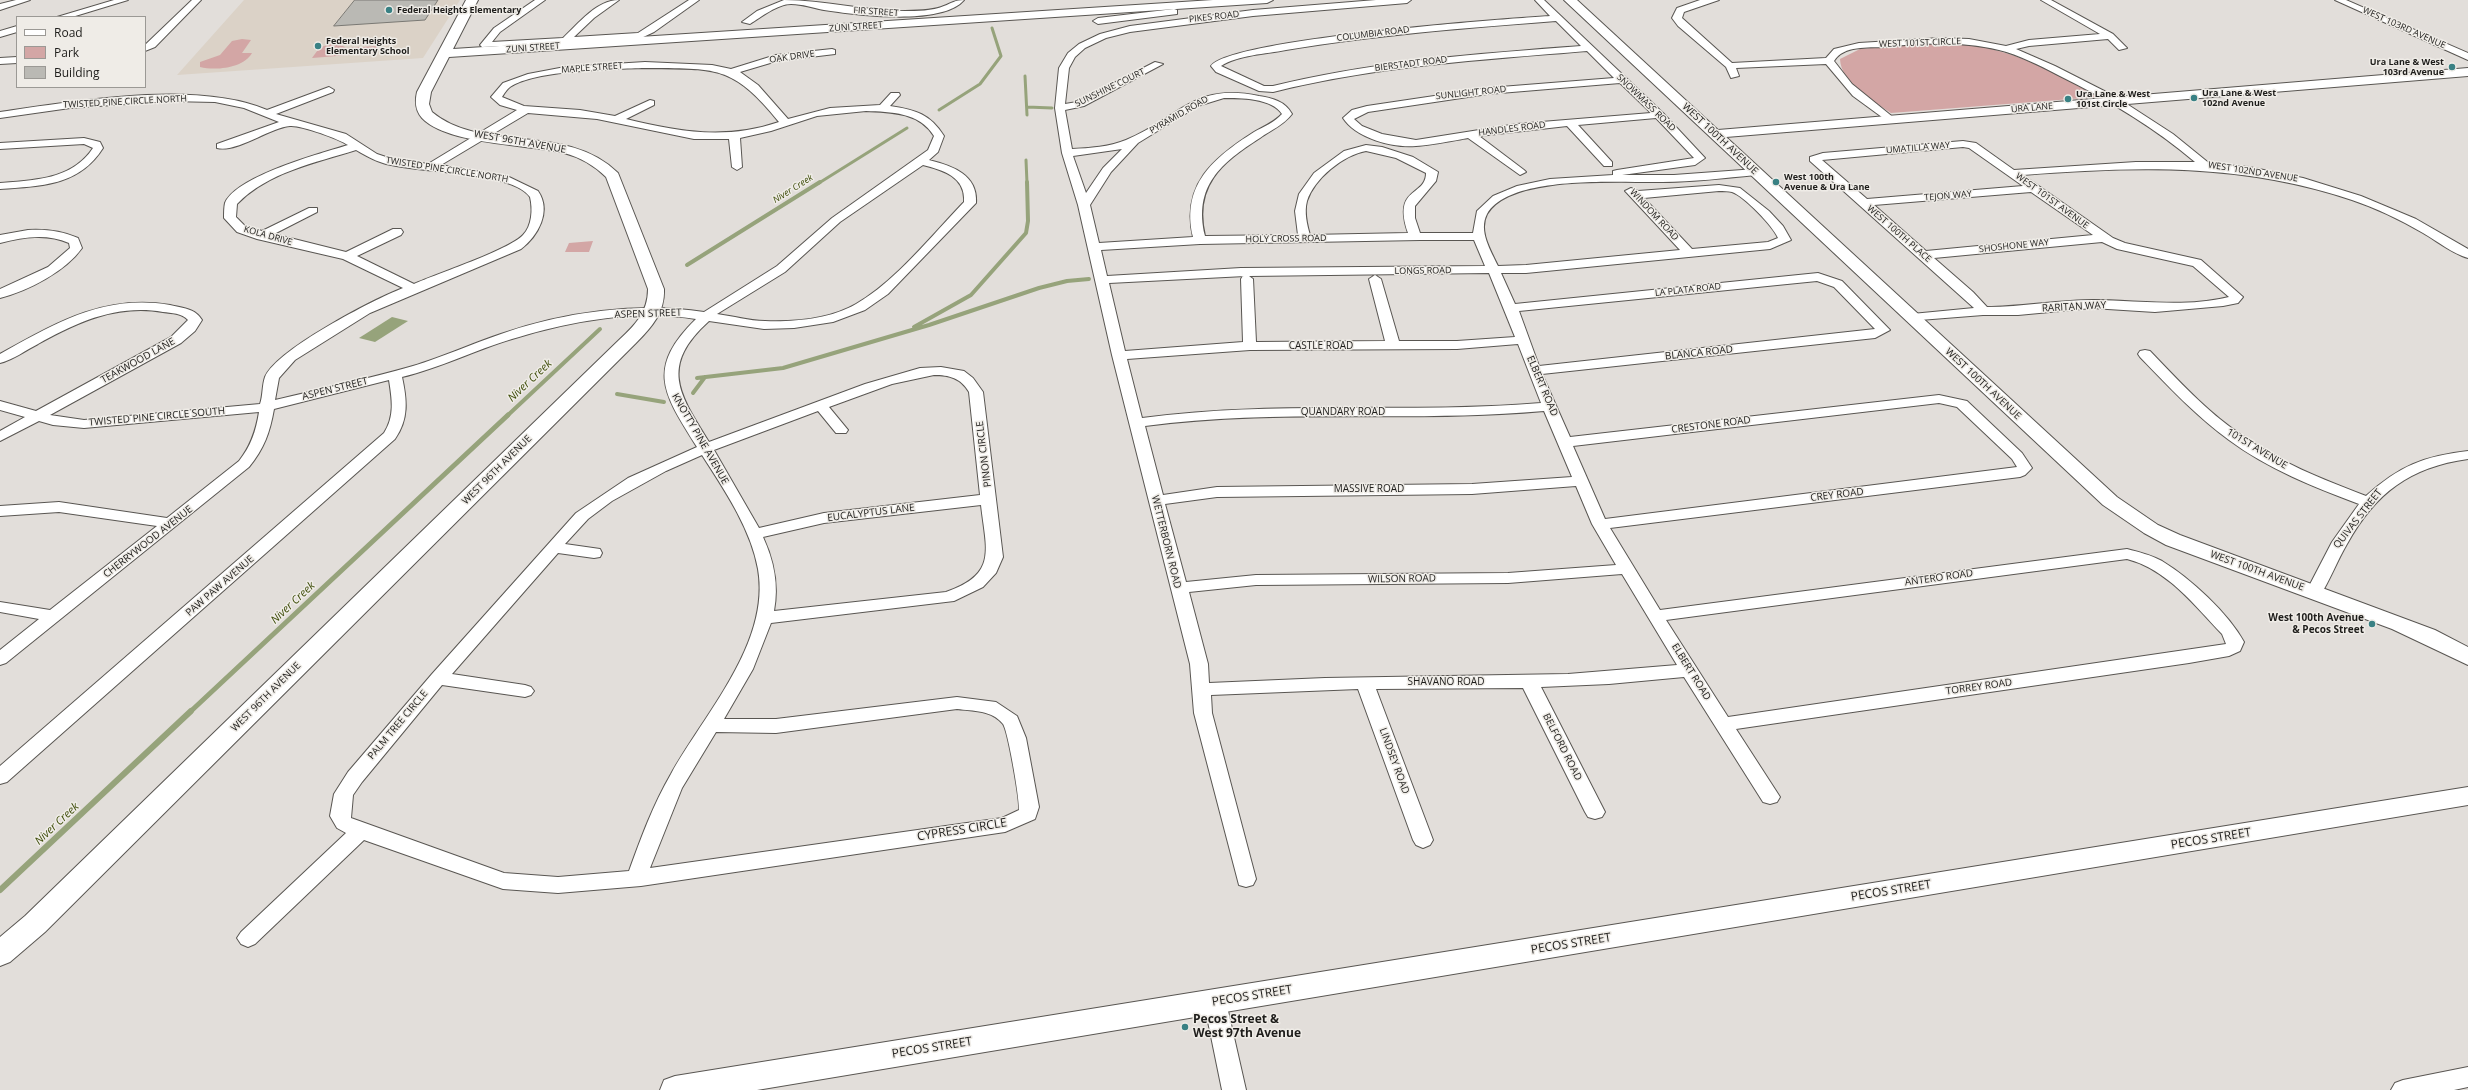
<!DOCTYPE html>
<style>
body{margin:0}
#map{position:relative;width:2468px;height:1090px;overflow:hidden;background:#e2deda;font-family:"Open Sans",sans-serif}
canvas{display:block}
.legend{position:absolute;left:16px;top:16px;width:130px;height:72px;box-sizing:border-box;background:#efece7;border:1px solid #9b9995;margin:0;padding:5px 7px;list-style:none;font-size:12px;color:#1e1d1b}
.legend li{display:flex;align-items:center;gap:8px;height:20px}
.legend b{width:20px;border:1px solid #9b9995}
</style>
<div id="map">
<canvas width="2468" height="1090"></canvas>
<ul class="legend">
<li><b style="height:5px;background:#fff"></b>Road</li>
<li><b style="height:11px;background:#d3a6a5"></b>Park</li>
<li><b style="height:11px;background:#bab9b4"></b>Building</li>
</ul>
</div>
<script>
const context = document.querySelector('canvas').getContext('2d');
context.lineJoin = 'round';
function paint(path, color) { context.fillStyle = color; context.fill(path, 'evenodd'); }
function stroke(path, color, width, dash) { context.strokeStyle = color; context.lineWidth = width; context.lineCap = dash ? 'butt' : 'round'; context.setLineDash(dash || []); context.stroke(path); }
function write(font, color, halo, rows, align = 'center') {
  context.font = font + ' "Open Sans",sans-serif'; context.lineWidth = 3; context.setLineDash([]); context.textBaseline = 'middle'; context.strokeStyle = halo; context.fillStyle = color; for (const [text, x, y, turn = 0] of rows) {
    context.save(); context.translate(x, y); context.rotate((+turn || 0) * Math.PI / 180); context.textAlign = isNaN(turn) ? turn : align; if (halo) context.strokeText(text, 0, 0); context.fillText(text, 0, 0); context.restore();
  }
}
const built = new Path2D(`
 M244,0H460L423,58L177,75Z`);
const green = new Path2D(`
 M242,39L251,40L242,53H252C244,68 216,71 200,67V62L220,55L232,41Z
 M1946,42C2004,46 2048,67 2097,97L1891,113C1872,100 1841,83 1840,59L1860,49Z
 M336,43L347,48L378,46L374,53L312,58L320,47Z
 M593,241L589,252H565L569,243Z`);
const water = new Path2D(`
 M392,317L408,321L375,342L359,338Z`);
const streamFar3 = new Path2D(`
 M1025,76L1027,115
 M1027,107L1052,108
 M939,110L980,84L1001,56L992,28
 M1026,160L1027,183
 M819,183L907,128`);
const streamFar2 = new Path2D(`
 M687,265L820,182
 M914,327L971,295L1026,233L1028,221L1027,182
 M697,378L783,368L929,325L1039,288L1067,281L1089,279
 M693,393L705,377
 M617,394L664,402
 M507,416L600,329`);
const streamFar1 = new Path2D(`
 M190,712L508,415`);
const stream = new Path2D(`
 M0,890L191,711`);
const building = new Path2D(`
 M355,0H438L425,20L334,26Z`);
const minor = new Path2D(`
 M16,0H30L0,10V4Z
 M114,0H128L72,17H57Z
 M192,0H201L155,47L145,51V45Z
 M535,0H545L500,32L492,42L563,38C579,23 597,0 619,0L594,18L574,37L638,33L689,0H699L654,32L639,39L482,47L480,45L494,28Z
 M784,0C824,0 864,11 905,11C917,11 932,11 944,6C952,3 955,0 964,0C942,26 856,15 824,10C814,8 802,4 791,4C778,4 761,17 750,24L742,22L757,11Z
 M1376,0H1411L1407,3L1253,16L1130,32L1106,38L1085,48L1075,57L1069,68L1065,104L1077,102L1155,62L1163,64L1084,106L1065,110L1072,149C1090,148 1109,147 1126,140C1179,118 1194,82 1259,96C1272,98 1285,101 1292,114C1284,125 1271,130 1260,138C1221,163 1193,186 1205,236L1298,235L1295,211L1299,194L1314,173L1344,151L1366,145L1382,147L1413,157L1438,172L1436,181L1415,206V218L1420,233H1473L1477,211L1493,196L1517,186L1550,179L1613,175V171L1617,170L1694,158L1656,118L1578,125L1612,162V166H1604L1567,126L1479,136L1524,170L1526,172L1520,175L1468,138C1451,141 1433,145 1416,146C1392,148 1356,138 1343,118L1352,110L1367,106L1488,88L1614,78L1587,51C1480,60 1377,66 1273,92L1259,91L1216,72L1211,66C1231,39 1503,19 1550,16L1535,0H1544L1663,113L1705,158L1695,165L1622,175H1674L1756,169L1762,172L1756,175C1725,178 1693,182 1662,182C1621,183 1510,174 1487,214C1478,231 1491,251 1498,266L1526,265L1680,250L1627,193L1625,191L1631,188L1638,191L1719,185L1740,188L1769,211L1783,226L1791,240L1770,249L1526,273H1501L1515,304L1818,273L1842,281L1890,330L1875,338L1542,374L1570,437L1939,395L1967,401L2022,453L2032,468L2025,475L2020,477L1610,528L1660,610L2127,549C2139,552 2151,555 2162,561C2190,578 2228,613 2244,642L2240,651L2229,656L2189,663L1736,729L1780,797L1777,802L1770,804L1763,802L1684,677L1609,684L1541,687L1605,812L1602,817L1595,819L1588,817L1585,812L1523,688L1376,689L1433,840L1430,845L1423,848L1416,845L1413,840L1358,689L1211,695L1212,713L1256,879L1253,885L1246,887L1239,885L1194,713L1190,664L1112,355L1078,205L1062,153L1055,108L1059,68L1068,53L1079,44L1100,34L1130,26L1253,10ZM1556,21L1581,46C1477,54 1375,61 1273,86H1264L1221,66C1238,55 1266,54 1286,50C1375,35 1465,28 1556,21ZM1620,83L1651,113L1517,124L1416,140L1382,134L1362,126L1354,119L1368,112L1488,94ZM1224,98C1240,98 1272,98 1282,114C1275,122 1263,127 1254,132C1213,158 1181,185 1193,237L1099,243L1090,205L1111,172L1138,143L1198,106ZM1122,149L1103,168L1086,193L1073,156ZM1366,151L1396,158L1426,173C1426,197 1392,186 1408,233L1310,235C1307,225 1304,212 1307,201C1314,179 1343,155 1366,151ZM1719,191C1723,191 1728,191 1732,192C1744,196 1773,226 1778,238L1768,242L1692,249L1644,198ZM1420,240H1474L1485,266L1241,268L1107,276L1101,250L1200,244ZM1489,273L1515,337L1457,341H1399L1381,279L1375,275L1369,279L1385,341L1256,342L1253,279L1249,276ZM1243,276L1241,279L1243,342L1125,351L1109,283L1245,276ZM1817,281L1834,287L1875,329L1539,366L1519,311ZM1518,344L1541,403C1408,414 1275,400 1142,418L1127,359L1250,350L1457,349ZM1939,403L1957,407L2012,459L2017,467L1605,519L1573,446ZM1544,411L1572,477L1472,484L1217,487L1163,495L1145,426C1277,408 1411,423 1544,411ZM1576,486L1592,524L1616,565L1508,573L1256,575L1186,582L1165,504L1217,497L1472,494ZM2127,559C2167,569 2195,606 2222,634L2226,644L1728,717L1666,620ZM1622,574L1677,665L1568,674L1325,678L1209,683L1208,664L1189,592L1256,585L1508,583Z
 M1700,0H1719L1684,12L1682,18L1732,63L1826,58L1834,49L1859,43L1940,38L1969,39L2006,46L2029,40L2100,34L2041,0H2051L2113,34L2127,48L2119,50L2108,39L2029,46L2016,49L2055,66L2116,97L2173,134L2210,164L2249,167L2303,178L2361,196L2416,219L2468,249V258C2453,254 2437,241 2423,233C2401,220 2376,208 2352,200C2242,163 2136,166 2023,175L2113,238L2125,243L2201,260L2243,297L2238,303L2223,306L2155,312L2092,308L2018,315H1983L1907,321L1906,318L1907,315L1912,314L1974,308L1810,161V157L1823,153L1963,141L1976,143L2014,170L2136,162H2195C2154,127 2107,99 2058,75C2039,65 2019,55 1999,50C1961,41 1923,43 1884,47C1868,48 1844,45 1834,61L1852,84L1894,118V122L1890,123L1853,96L1826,64L1736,68L1739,76L1731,78L1726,67L1678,26L1672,18L1677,8ZM1963,147L1969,148L2023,186L1867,199L1822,160ZM2031,192L2093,235L1926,251L1874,205ZM2102,242L2117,249L2193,266L2229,297C2184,308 2138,300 2093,300C2057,300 2022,307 1987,307L1973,292L1934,258Z
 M2335,0H2346L2468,53V60Z
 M1174,9L1177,10V14L1098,24L1093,21L1098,18Z
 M17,26V32L0,37V31Z
 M832,49L835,50V54L777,61L740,72L758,85L788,119L830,108L880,105L891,93H899L900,95L890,106C916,110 930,114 944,136L938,152L929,160C953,166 978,175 976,203L888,294L865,310L833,322L794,328L764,329L709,321C659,366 679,394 709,442L865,384L920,368L941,367L964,371L973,378L983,392L1003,557L996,573L983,587L954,601L771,623L753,669L724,719H776L957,697L996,702L1017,716L1026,738L1039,807L1035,819L1005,832L641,886L558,893L503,889L364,840L255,944L248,947L241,944L237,938L241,932L346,833L337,828L330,816L334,794L348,772L432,674L576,513L628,478L697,447C664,394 645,369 696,319C637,309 569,321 512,339C475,350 440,368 402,377C407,400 409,419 395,439L7,782L0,784V766L384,433C395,416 392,399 389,380L274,409C270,432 264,449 249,467L6,663L0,665V650L39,619L0,612V602L50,610L157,526L59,512L0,516V506L59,502L167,518L239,461C251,446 256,431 259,412L84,428L53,425L39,421L0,441V431L25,417L0,410V401L36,411L171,337L188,320C182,313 171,313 163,312C117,304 77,322 38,344C26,350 13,360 0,363V354C56,323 104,294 170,305C182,308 195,308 202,320L195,331L181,343L50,415L84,420L260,404C263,396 262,385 265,377C277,349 373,300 403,288L343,259L257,239L237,232L224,218C224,214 224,207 225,203C236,176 322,153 348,145C339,139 301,125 290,126C271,127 237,153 217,148V144L279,122L244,108L215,102L169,101L70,108L0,118V112C76,101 197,80 267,110L329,87L334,90L333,92L276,114L346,134L377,154L389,158L428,164L517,110L500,105L491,97L503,83L528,74L565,67L645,62L712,65L731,69L776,55ZM645,68C716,69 732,64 779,122C727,140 679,132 626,119L654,105V101L650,100L615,116L580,110L524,106L502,97C504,94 507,89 510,87C535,70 614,69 645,68ZM866,111C891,112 919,112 934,136L928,150L832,218L777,266L704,312C638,302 564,312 501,334C471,344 443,357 413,366C368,379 321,389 275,400L279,378L295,360L370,313L521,249C538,236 552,211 538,191L509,177L441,165L528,113L597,119L694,139H729L732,167L737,170L742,167L740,138L771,131L817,116ZM356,150C365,155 373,160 383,163C414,173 513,171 530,197C533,209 532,226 523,235C509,250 436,274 414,284L357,256L401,235L403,232L401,229H393L346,252L274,234L317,212V208H309L262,231L245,226L236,217L237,204C268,172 315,163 356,150ZM923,165C943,170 966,177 964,202C933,234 895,282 856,304C830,319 795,322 765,321C749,321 733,316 717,314L785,272L840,222ZM934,375C949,375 961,378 969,392L980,495L824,513L759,528L714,450L818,411L836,433H846L848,430L829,407L892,384ZM702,455C724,489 751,529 758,569C771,643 704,714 671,774C653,805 641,838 629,871L558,877L504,873L351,818L353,795L362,782L442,685L525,697L531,695L534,691L531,687L525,685L452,674L558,553L594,558L600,557L602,553L600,549L565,544L588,519L612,501L666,471ZM981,505C986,550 998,574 946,592L774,611C779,585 774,561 763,537L824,523ZM957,709C973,711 992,710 1003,724C1008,731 1020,800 1019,810L1002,818L650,868L682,788L716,732L776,733Z
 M17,57V63L0,64V58Z
 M84,138L100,142L103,148C79,186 41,186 0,189V183C34,180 72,180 93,148L84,144L0,149V143Z
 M28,230C46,229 62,231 78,238L82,248C66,271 28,291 0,298V289L48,267L70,248L69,243C47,233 23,237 0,243V235Z
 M2145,350L2150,351C2178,380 2206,411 2240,434C2278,462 2322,479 2366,496C2399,466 2424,456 2468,451V459C2410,467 2375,493 2347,544C2337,561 2330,580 2320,596H2308L2306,592L2332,542L2359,504C2314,487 2268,469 2229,440C2196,416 2168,386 2140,357L2138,354L2140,351Z
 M1215,993L1223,995L1226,1002L1246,1090H1222L1204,1002L1207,995Z
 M2468,1067V1087L2454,1090H2391L2395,1083L2403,1080Z`);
const tertiary = new Path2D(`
 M466,0H478L453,49L1213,0H1273L1267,3L449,57L431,92L429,104L432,112C482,154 567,122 618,173L664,289C665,312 652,327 636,343L45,932L10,962L0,966V937L25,916L618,341C634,326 648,313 648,289L606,177C595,166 580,157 564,153C527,144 448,145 422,118C415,110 415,101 417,92Z
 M1564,0H1577L1718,130L2468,68V76L1726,137L2117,497L2158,525L2180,535L2435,630L2468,647V665L2392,629L2166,545L2144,533L2103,505Z
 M2468,787V805L757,1090H660L664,1080L675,1076Z`);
const markers = [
 [389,10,4,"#398184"],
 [318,46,4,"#398184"],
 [2452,67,4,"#398184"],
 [2194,98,4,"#398184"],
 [2068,99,4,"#398184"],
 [1776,182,4,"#398184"],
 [2372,624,4,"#398184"],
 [1185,1027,4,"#398184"]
];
const farPoinames = [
 ["Federal Heights Elementary",397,10],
 ["Federal Heights",326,41],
 ["Elementary School",326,51],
 ["Ura Lane & West",2444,62,"right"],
 ["103rd Avenue",2444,72,"right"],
 ["Ura Lane & West",2202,93],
 ["102nd Avenue",2202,103],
 ["Ura Lane & West",2076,94],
 ["101st Circle",2076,104],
 ["West 100th",1784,177],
 ["Avenue & Ura Lane",1784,187]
];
const farStreetnames = [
 ["FIR STREET",876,12,4],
 ["PIKES ROAD",1214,17,-6],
 ["ZUNI STREET",856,27,-4],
 ["WEST 103RD AVENUE",2404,28,24],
 ["COLUMBIA ROAD",1373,34,-7],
 ["WEST 101ST CIRCLE",1920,43,-2],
 ["ZUNI STREET",533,48,-4],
 ["OAK DRIVE",792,57,-8],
 ["BIERSTADT ROAD",1411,64,-7],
 ["MAPLE STREET",592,68,-4],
 ["SUNSHINE COURT",1110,88,-26],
 ["SUNLIGHT ROAD",1471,93,-6],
 ["TWISTED PINE CIRCLE NORTH",125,102,-3],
 ["SNOWMASS ROAD",1646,103,44],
 ["URA LANE",2032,108,-5],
 ["PYRAMID ROAD",1179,115,-30],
 ["HANDLES ROAD",1512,129,-7],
 ["UMATILLA WAY",1918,148,-5],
 ["TWISTED PINE CIRCLE NORTH",447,170,9],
 ["WEST 102ND AVENUE",2253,172,9],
 ["TEJON WAY",1948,196,-5],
 ["WEST 101ST AVENUE",2052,201,36],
 ["WINDOM ROAD",1654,215,47],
 ["WEST 100TH PLACE",1899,234,41],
 ["KOLA DRIVE",268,236,16],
 ["HOLY CROSS ROAD",1286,239,-1],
 ["SHOSHONE WAY",2014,246,-6],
 ["LONGS ROAD",1423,271,-1],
 ["LA PLATA ROAD",1688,290,-6]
];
const farWaternames = [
 ["Niver Creek",793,189,-32]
];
const streetNames = [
 ["WEST 100TH AVENUE",1720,139,43],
 ["WEST 96TH AVENUE",520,142,10],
 ["RARITAN WAY",2074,307,-3],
 ["ASPEN STREET",648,314,-2],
 ["CASTLE ROAD",1321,346],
 ["BLANCA ROAD",1699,353,-6],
 ["TEAKWOOD LANE",138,361,-29],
 ["WEST 100TH AVENUE",1983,384,43],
 ["ELBERT ROAD",1542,386,67],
 ["ASPEN STREET",335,389,-14],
 ["QUANDARY ROAD",1343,412],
 ["TWISTED PINE CIRCLE SOUTH",157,417,-5],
 ["CRESTONE ROAD",1711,425,-7],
 ["KNOTTY PINE AVENUE",700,439,60],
 ["101ST AVENUE",2257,449,31],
 ["PINON CIRCLE",984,454,-97],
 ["WEST 96TH AVENUE",497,470,-45],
 ["MASSIVE ROAD",1369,489],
 ["CREY ROAD",1837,495,-7],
 ["EUCALYPTUS LANE",871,513,-7],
 ["QUIVAS STREET",2358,519,-52],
 ["CHERRYWOOD AVENUE",148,542,-38],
 ["WETTERBORN ROAD",1166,542,76],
 ["WEST 100TH AVENUE",2257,571,20],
 ["ANTERO ROAD",1939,578,-8],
 ["WILSON ROAD",1402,579,-1],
 ["PAW PAW AVENUE",220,586,-41],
 ["ELBERT ROAD",1691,672,58],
 ["SHAVANO ROAD",1446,682],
 ["TORREY ROAD",1979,687,-8],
 ["WEST 96TH AVENUE",266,697,-45],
 ["PALM TREE CIRCLE",398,725,-50],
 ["BELFORD ROAD",1562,747,63],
 ["LINDSEY ROAD",1394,761,70]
];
const poiNames = [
 ["West 100th Avenue",2364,618],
 ["& Pecos Street",2364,630]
];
const waterNames = [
 ["Niver Creek",530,381,-43],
 ["Niver Creek",293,603,-43],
 ["Niver Creek",57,824,-43]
];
const nearStreetnames = [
 ["CYPRESS CIRCLE",962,830,-9],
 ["PECOS STREET",2211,839,-9],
 ["PECOS STREET",1891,891,-9],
 ["PECOS STREET",1571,944,-9],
 ["PECOS STREET",1252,996,-9],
 ["PECOS STREET",932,1048,-9]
];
const nearPoinames = [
 ["Pecos Street &",1193,1020],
 ["West 97th Avenue",1193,1034]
];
paint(built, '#dbd2c7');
paint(green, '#d3a6a5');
paint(water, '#96a37b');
stroke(streamFar3, '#96a37b', 3);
stroke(streamFar2, '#96a37b', 4);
stroke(streamFar1, '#96a37b', 5);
stroke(stream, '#96a37b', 6);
paint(building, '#bab9b4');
stroke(building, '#7a7974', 1);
stroke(minor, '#595652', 2);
stroke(tertiary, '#595652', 2);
paint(minor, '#fff');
paint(tertiary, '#fff');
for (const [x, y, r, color] of markers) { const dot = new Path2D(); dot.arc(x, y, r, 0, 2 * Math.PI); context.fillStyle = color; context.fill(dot); stroke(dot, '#efece7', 1.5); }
write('bold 9px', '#1e1d1b', '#efece7', farPoinames, 'left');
write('9px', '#1e1d1b', '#efece7', farStreetnames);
write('italic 9px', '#3b4a06', '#efece7', farWaternames);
write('10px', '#1e1d1b', '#efece7', streetNames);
write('bold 10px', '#1e1d1b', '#efece7', poiNames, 'right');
write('italic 11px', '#3b4a06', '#efece7', waterNames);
write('12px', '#1e1d1b', '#efece7', nearStreetnames);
write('bold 12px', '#1e1d1b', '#efece7', nearPoinames, 'left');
</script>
